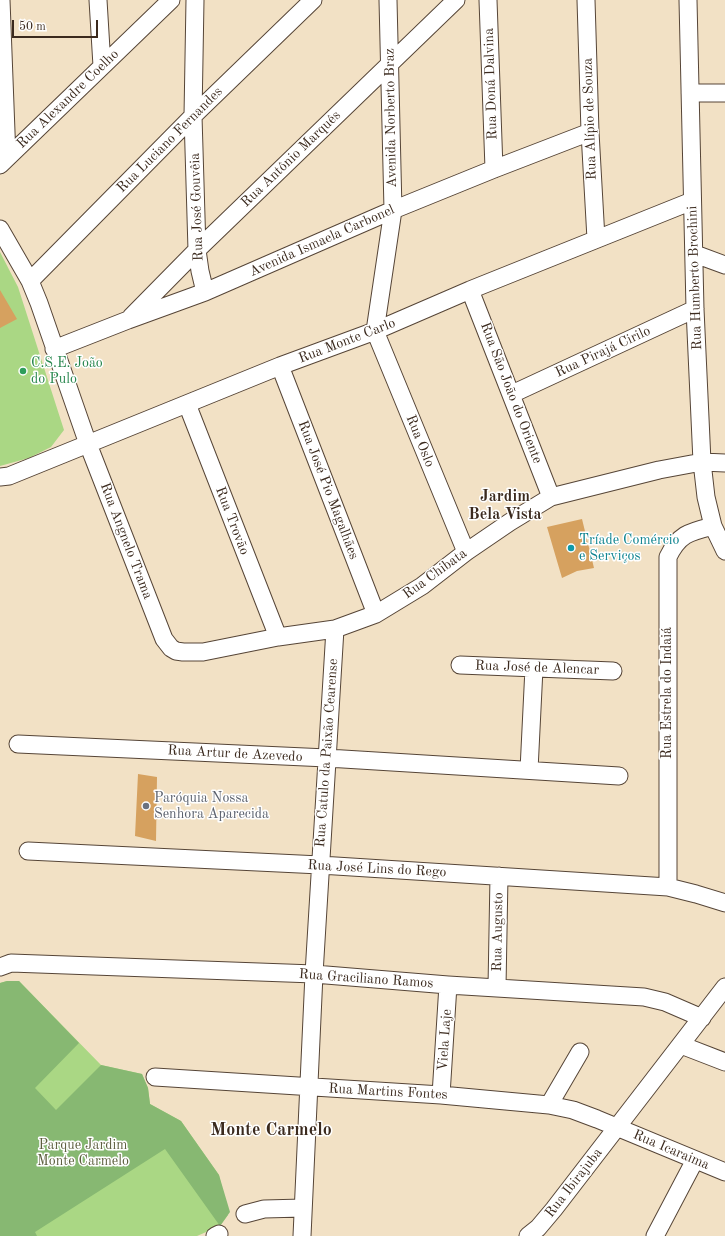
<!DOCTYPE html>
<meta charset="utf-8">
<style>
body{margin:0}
#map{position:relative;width:725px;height:1236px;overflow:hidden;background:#f2e1c5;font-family:"Old Standard TT",serif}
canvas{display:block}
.scale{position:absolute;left:12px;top:20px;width:86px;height:18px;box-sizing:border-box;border:2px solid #3b2a1e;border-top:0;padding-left:5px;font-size:12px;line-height:14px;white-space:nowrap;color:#3b2a1e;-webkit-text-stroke:3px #fff;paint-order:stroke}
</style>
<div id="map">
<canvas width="725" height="1236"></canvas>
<div class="scale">50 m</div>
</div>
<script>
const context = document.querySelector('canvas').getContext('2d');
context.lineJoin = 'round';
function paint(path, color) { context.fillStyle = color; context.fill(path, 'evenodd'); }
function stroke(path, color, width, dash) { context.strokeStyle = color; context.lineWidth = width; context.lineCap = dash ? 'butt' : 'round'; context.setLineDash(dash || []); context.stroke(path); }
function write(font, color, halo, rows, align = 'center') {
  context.font = font + ' "Old Standard TT",serif'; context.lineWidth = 3; context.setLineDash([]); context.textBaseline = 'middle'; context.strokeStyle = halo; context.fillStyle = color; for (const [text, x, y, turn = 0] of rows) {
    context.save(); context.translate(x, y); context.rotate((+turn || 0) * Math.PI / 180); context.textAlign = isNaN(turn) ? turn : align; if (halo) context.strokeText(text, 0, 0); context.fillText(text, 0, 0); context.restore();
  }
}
const green = new Path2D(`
 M0,252L18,287L64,430L51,447L29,458L0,466Z
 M7,981H19L101,1065L142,1074L148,1088L150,1104L181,1121L219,1175L228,1215L220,1226L197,1236H0V983Z`);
const forest = new Path2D(`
 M7,981H19L79,1043L35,1088L56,1110L101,1065L142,1074L148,1088L150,1104L181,1121L219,1175L230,1212L220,1226L165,1149L35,1232L37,1236H0V983Z`);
const building = new Path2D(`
 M0,290L17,319L0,328Z
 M582,519L594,568L577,571L562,578L547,527Z
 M138,774L157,777L156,841L135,836Z`);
const minor = new Path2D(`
 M1,0L7,158
 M98,0L102,66
 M195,0L193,116L197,250L200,271L205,292
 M388,0L393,210L375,331L466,552
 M488,0L494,169
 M586,0L590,132L596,239
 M688,0L695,309L702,462L706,497L713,526L725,551
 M690,93H725
 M0,165L171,0
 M0,229L30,281L39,303L88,444L164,639L171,648L176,651L183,652H203L278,637L335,629L376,614L422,586L466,552L510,522L551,497L659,470L702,462L725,463
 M695,254L725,265
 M30,281L193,116L313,0
 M470,290L551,497
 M131,317L197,250L456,0
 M54,349L128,320L205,292L393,210L494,169L590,132
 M280,366L376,614
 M512,394L695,309
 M187,404L278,637
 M0,477L9,476L280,366L375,331L470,290L692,201
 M460,665L613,671
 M18,744L327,758L619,776
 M529,770L534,668
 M28,851L320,865L668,887L696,894L725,903
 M668,887V557C679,534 689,532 713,526
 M0,967L11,963L314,974L448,985L644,997L665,1002L702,1018
 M497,987L499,876
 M681,1045L725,1062
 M155,1077L441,1095L549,1105L573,1110L597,1119L725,1172
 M441,1095L448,985
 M549,1105L580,1052
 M245,1214L264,1209L303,1208
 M215,1236L219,1234
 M302,1236L314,974L335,629
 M528,1236L538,1228L554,1209L725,987
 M655,1236L695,1160`);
const markers = [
 [23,371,4,"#2e9e5b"],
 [571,548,4,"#0f9aa8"],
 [146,806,4,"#6b7280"]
];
const streetNames = [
 ["Rua Doná Dalvina",491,84,-92],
 ["Rua Alexandre Coelho",68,99,-44],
 ["Avenida Norberto Braz",391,118,-91],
 ["Rua Alípio de Souza",590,119,-92],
 ["Rua Luciano Fernandes",170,140,-45],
 ["Rua Antônio Marquês",291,159,-44],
 ["Rua José Gouvêia",197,207,-92],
 ["Avenida Ismaela Carbonel",322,241,-24],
 ["Rua Humberto Brochini",695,278,-92],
 ["Rua Monte Carlo",347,341,-21],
 ["Rua Pirajá Cirilo",603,352,-25],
 ["Rua São João do Oriente",511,393,69],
 ["Rua Oslo",420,441,68],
 ["Rua José Pio Magalhães",328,490,69],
 ["Rua Trovão",232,521,69],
 ["Rua Angnelo Trama",126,541,69],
 ["Rua Chibata",435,574,-36],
 ["Rua José de Alencar",537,668,2],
 ["Rua Estrela do Indaiá",667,693,-90],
 ["Rua Catulo da Paixão Cearense",327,753,-86],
 ["Rua Artur de Azevedo",235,754,3],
 ["Rua José Lins do Rego",377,869,3],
 ["Rua Augusto",498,932,-89],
 ["Rua Graciliano Ramos",366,979,4],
 ["Viela Laje",445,1040,-86],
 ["Rua Martins Fontes",388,1092,3],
 ["Rua Icaraima",671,1150,23],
 ["Rua Ibirajuba",574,1183,-52]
];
const leisureNames = [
 ["C.S.E. João",31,363],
 ["do Pulo",31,379]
];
const cultureNames = [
 ["Tríade Comércio",579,540],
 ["e Serviços",579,556]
];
const worshipNames = [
 ["Paróquia Nossa",154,798],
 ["Senhora Aparecida",154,814]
];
const parkNames = [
 ["Parque Jardim",83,1145],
 ["Monte Carmelo",83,1161]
];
const quarterNames = [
 ["Jardim",505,497],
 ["Bela Vista",505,515]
];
const districtNames = [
 ["Monte Carmelo",271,1130]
];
paint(green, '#aad784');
paint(forest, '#87b872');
paint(building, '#d6a15f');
stroke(minor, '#564537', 19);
stroke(minor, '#fff', 17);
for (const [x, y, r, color] of markers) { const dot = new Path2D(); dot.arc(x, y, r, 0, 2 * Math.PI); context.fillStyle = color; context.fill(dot); stroke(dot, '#fff', 1.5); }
write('14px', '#3b2a1e', '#fff', streetNames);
write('14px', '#27864d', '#fff', leisureNames, 'left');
write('14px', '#0d838f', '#fff', cultureNames, 'left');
write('14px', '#5b616d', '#fff', worshipNames, 'left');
write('14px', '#5c5e3d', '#fff', parkNames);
write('bold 16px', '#3b2a1e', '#fff', quarterNames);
write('bold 18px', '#3b2a1e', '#fff', districtNames);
</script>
